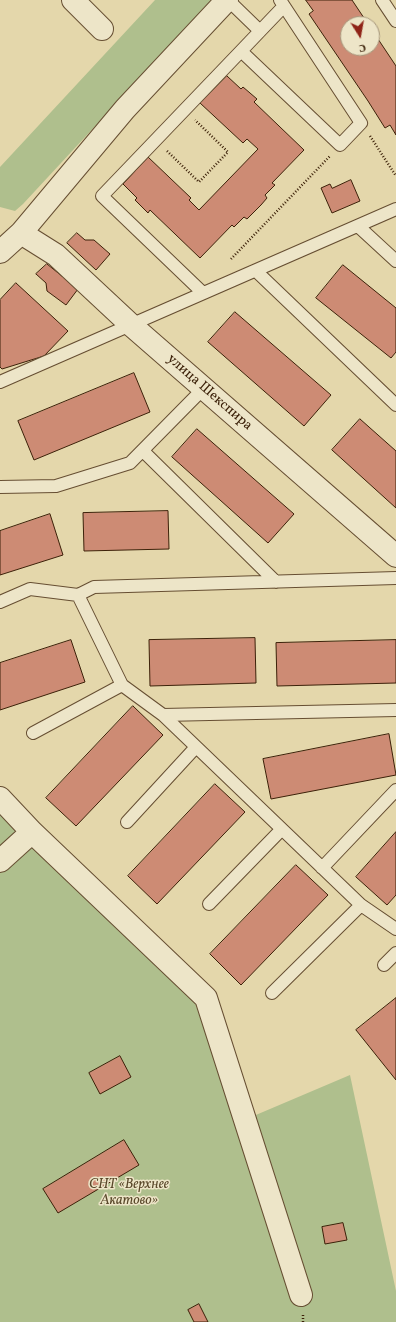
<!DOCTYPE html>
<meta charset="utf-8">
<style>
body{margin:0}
#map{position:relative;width:396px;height:1322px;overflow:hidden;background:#e4d7ab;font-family:Vollkorn,serif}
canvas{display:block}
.north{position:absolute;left:340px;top:16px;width:40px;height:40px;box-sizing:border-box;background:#ede5c8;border:1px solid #a6977c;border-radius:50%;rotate:169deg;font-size:11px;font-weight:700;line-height:16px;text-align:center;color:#3c2109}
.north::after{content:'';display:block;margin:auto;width:14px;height:18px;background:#8f2418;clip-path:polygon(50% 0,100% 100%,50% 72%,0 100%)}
</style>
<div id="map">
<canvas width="396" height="1322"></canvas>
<div class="north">С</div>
</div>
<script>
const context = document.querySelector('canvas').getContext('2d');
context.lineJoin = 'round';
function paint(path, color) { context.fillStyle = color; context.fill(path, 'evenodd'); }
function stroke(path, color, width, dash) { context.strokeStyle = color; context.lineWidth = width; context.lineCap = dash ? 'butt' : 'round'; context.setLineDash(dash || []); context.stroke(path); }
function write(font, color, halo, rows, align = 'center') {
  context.font = font + ' Vollkorn,serif'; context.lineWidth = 3; context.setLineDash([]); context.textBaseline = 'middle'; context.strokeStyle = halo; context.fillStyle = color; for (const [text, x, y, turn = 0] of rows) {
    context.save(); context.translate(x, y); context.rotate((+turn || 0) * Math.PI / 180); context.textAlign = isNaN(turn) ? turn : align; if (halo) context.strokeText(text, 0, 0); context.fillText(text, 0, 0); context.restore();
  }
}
const green = new Path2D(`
 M155,0H212L23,204L15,211L0,207V167Z
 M0,807L194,1000L237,1123L350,1075L396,1291V1322H0Z`);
const building = new Path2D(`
 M306,0H352L368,24H348V48H372V30L396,66V135L390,125L385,128L368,101L309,14L313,11Z
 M227,76L241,89L243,87L257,99L254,102L304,150L272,183L275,185L265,195L267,198L261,205L247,219L244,217L234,227L232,225L200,258L150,210L148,213L135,200L137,198L123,184L148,157L191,198L189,200L199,210L258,149L247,139L243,143L200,103Z
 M351,180L360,201L332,213L321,188L330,184L332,188Z
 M77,233L85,240H94L110,254L96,270L67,243Z
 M47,264L78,289L66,305L47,291L46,283L36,274Z
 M343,265L396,308V352L391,358L316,298Z
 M16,283L68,331L44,356L2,369L0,367V300Z
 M235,312L331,395L304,426L208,342Z
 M134,373L150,412L34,460L18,421Z
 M360,419L396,451V508L332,450Z
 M197,429L294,514L268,543L172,457Z
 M168,511L169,549L84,551L83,513Z
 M50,514L63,555L0,575V531Z
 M255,638L256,683L150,686L149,640Z
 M71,640L85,682L0,710V663Z
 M396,640V683L277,686L276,643Z
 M133,706L163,735L76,826L46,798Z
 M389,734L396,775L271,799L263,759Z
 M215,784L245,812L157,904L128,876Z
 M396,832V895L387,905L356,877Z
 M296,865L328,895L241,985L210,954Z
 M396,998V1080L356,1030Z
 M120,1056L131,1077L100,1094L89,1073Z
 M124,1140L139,1165L58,1213L43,1189Z
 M343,1223L347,1240L325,1244L322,1227Z
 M199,1304L208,1322H194L188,1310Z`);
const path = new Path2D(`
 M370,136L396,176
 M167,151L199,182L228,152L195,120
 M231,259L330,156
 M303,1315V1322`);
const service = new Path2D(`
 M228,0L260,31
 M280,0L361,123L340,145L241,51L284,6
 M382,0L396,21
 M358,226L396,261
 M256,271L396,405
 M203,293L102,196L241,51
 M0,382L396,209
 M143,451L276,582
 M0,487L56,486L130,463L204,388
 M396,578L94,587L78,595L122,685L163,715L361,905L396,929
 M0,602L30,589L78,595
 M163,715L396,710
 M33,733L122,685
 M127,822L196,747
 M322,868L396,790
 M209,904L281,830
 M384,965L396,953
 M272,993L361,905`);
const minor = new Path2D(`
 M73,0L102,29
 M21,233L56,255L131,325L396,556
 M0,252L21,233L125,109L227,0
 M0,798L32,832L206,998L301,1295
 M0,861L32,832`);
const streetNames = [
 ["улица Шекспира",209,393,41]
];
const parkNames = [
 ["СНТ «Верхнее",129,1185],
 ["Акатово»",129,1201]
];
paint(green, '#afbf8d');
paint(building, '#cd8b74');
stroke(building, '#3c2109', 1);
stroke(service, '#664e32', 14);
stroke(minor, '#664e32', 24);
stroke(path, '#3c2109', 2.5, [1, 2]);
stroke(service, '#ede5c8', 12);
stroke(minor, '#ede5c8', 22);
write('14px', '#3c2109', '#ede5c8', streetNames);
write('italic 14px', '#59482a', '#ede5c8', parkNames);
</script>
